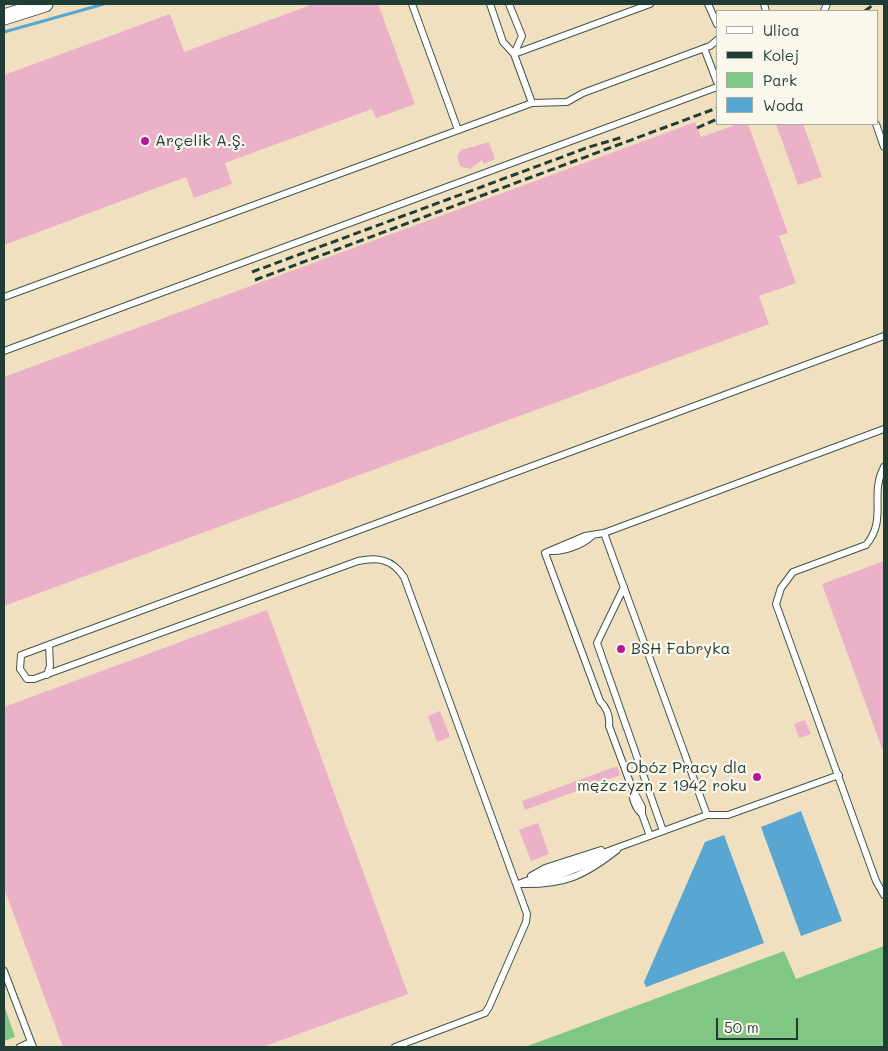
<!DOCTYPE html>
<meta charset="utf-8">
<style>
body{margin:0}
#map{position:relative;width:888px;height:1051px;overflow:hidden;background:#f1e0c0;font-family:Mali,sans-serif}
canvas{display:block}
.frame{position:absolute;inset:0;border:5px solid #1f3d34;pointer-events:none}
.legend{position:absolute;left:716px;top:10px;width:162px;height:115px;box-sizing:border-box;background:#fbf7ec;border:1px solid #a3ada2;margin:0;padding:6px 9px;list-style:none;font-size:15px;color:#1f3d34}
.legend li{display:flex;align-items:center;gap:10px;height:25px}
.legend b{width:25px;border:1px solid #a3ada2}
.scale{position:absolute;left:716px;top:1018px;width:82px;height:22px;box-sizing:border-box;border:2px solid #1f3d34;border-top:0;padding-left:6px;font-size:15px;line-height:18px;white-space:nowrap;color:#1f3d34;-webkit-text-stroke:4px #fbf7ec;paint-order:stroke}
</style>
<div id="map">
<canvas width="888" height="1051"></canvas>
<div class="frame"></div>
<ul class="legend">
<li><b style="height:6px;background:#fff"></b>Ulica</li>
<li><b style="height:6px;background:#1f3d34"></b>Kolej</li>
<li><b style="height:14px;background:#80c783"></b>Park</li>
<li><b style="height:14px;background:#58a6d1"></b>Woda</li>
</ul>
<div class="scale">50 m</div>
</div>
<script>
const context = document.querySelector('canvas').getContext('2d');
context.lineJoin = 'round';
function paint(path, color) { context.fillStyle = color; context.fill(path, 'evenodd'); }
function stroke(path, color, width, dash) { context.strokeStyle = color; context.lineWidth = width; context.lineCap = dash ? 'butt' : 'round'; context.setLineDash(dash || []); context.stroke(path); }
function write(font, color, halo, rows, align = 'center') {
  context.font = font + ' Mali,sans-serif'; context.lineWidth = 4.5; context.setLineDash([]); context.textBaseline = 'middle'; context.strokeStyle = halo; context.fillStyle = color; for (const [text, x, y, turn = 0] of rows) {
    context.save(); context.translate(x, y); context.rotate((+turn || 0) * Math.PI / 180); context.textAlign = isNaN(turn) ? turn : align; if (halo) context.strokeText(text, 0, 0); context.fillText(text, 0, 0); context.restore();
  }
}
const green = new Path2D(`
 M884,946V1047H525L784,951L796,979Z
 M4,1005L15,1037L4,1041Z`);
const water = new Path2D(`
 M801,811L842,921L801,936L761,827Z
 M724,835L764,943L646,987L644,982L705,842Z`);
const stream = new Path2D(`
 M4,32L104,4`);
const building = new Path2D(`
 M313,4H378L415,104L376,118L372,109L225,163L232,184L194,198L186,177L4,245V75L170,14L184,52Z
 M695,122L701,137L738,124H748L788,233L779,236L796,283L759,296L769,324L4,606V377Z
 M776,124H803L822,177L798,185Z
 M489,142L495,159L484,164L482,160L470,169L460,166L457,156L461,150Z
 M884,561V751H883L822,584Z
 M267,610L408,994L263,1047H63L4,888V707Z
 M440,711L450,737L437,742L428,716Z
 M805,720L811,734L799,738L794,724Z
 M617,766L620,775L525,810L522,801Z
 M538,823L549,854L531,861L519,830Z`);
const service = new Path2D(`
 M412,4L458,130
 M509,4L522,36L514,54
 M708,4L717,24
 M764,4L766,11
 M824,11L827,4
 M704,48L717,82
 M514,54L650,4
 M532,103L567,102L583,93L710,46L717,40
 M876,124L884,147
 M4,297L532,103L514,54L503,42L490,4
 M4,351L717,87
 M884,467C869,495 888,519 866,545L793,572L781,588L776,604L876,881L884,895
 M604,533L585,536L545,553L600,701C607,708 610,717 609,726L632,788L642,807V814L650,836
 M550,551C564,552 582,545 592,536
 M624,587L597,643L663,831
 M47,675L50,666L49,645
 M632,788C632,798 634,807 642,814
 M707,815H728L839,775
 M531,876L545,868L601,850
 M533,881C559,877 583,867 606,855
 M518,884L707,815L604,533L884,429
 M521,884C564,885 584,876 617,850
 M4,971L33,1047
 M20,1047L31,1042
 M395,1047L485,1013L489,1007L526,922L527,914L404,577C392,559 378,557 358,561L34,679H27L20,669L21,655L884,336`);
const tertiary = new Path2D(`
 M4,17L45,4`);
const rail = new Path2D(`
 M865,11L874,4
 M697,128L717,119
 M252,272L589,147L623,137
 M255,280L717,108`);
const markers = [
 [145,141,5,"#b5179e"],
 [621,649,5,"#b5179e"],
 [757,777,5,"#b5179e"]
];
const poiNames = [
 ["Arçelik A.Ş.",155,141],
 ["BSH Fabryka",631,649],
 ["Obóz Pracy dla",747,768,"right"],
 ["mężczyzn z 1942 roku",747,786,"right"]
];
paint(green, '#80c783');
paint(water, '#58a6d1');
stroke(stream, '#58a6d1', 3);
paint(building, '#eab1c9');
stroke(service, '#3e5549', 8);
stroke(tertiary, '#3e5549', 17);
stroke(service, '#fff', 6);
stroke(tertiary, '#fff', 15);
stroke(rail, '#1f3d34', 3, [8, 4]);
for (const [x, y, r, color] of markers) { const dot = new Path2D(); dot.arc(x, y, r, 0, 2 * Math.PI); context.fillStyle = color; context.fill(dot); stroke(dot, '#fbf7ec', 2); }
write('16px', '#1f3d34', '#fbf7ec', poiNames, 'left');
</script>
